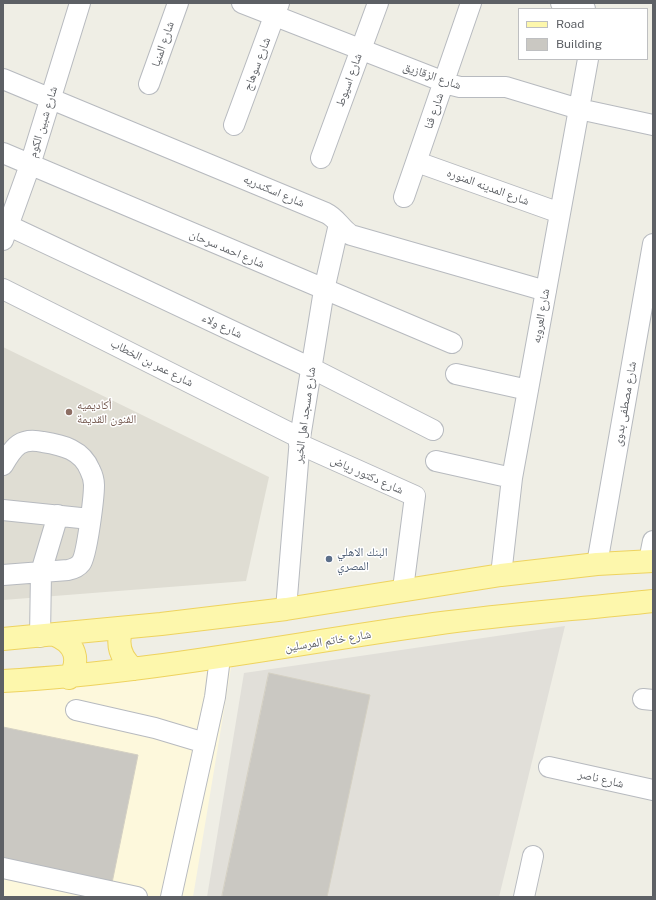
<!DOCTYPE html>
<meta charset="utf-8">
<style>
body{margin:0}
#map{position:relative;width:656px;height:900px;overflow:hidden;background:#efeee5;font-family:"Public Sans",sans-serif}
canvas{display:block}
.frame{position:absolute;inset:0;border:4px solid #5d6065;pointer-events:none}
.legend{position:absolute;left:518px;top:8px;width:130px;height:52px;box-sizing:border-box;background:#fff;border:1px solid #bebfc1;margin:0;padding:5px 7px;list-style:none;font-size:12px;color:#5d6065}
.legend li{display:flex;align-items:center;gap:8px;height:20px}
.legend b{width:20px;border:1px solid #bebfc1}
</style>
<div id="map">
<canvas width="656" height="900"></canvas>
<div class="frame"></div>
<ul class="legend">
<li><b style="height:5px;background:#fdf7ac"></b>Road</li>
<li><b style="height:11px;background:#cac8c2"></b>Building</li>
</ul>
</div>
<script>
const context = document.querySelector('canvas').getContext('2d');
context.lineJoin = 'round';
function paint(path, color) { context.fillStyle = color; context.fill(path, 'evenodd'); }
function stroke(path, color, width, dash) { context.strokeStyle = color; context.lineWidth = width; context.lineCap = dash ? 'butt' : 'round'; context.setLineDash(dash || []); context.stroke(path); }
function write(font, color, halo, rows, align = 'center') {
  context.font = font + ' "Public Sans","Noto Naskh Arabic",sans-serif'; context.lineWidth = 3; context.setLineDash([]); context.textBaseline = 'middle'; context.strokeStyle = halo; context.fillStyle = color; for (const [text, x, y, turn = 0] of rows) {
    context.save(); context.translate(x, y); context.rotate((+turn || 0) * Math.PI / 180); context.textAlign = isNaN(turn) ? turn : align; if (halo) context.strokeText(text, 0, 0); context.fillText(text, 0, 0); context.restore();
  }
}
const commercial = new Path2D(`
 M232,662L193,897H3V686Z`);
const industrial = new Path2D(`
 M565,626L499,897H207L244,673Z`);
const education = new Path2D(`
 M3,347L269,477L246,581L3,600Z`);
const building = new Path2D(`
 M269,673L370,695L327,897H222Z
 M3,727L138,755L112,883L3,860Z`);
const minor = new Path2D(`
 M242,3L452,85L460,87H506L579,109L653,125
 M561,3L585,9
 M3,79L326,213C337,218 341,229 351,235L546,291
 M149,84L178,3
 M234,125L279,3
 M3,153L452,343
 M321,158L378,3
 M417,162L560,213
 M404,197L471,3
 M3,223L311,368L433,430
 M3,240L30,165L80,3
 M3,289L300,438
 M456,374L528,390
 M299,444L415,496L403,589
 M436,461L512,478
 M3,465C14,446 21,437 43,442C63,445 82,450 90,470C92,474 94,480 94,485C94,497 87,555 81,563C78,567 73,569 68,570L3,575
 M3,510L90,519
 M649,561L653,541
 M597,564L653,244
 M501,575L512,478L588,59
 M286,609L300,438L324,290L339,224
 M40,637L41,572L58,515
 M643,699L653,700
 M76,710L155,728L205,743
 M549,767L653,790
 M3,868L137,897
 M171,897L215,697L220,658
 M524,897L533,856`);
const major = new Path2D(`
 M122,628C116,644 120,658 134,669
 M55,635C75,643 81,660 69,678
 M3,639L161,624L286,609L501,575L597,564L653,561
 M3,681C148,673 290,644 434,624C506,614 580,609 653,601`);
const markers = [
 [69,412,4,"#8d6e63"],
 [329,559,4,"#5c6f8a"]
];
const streetNames = [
 ["شارع المنيا",163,44,-71],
 ["شارع سوهاج",257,64,-69],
 ["شارع الزقازيق",432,76,19],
 ["شارع اسيوط",349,80,-70],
 ["شارع قنا",434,111,-71],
 ["شارع شبين الكوم",43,122,-73],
 ["شارع المدينه المنوره",488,187,20],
 ["شارع اسكندريه",274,191,23],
 ["شارع احمد سرحان",227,249,23],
 ["شارع العروبه",541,316,-80],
 ["شارع ولاء",222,326,25],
 ["شارع عمر بن الخطاب",152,363,27],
 ["شارع مصطفى بدوى",625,404,-80],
 ["شارع مسجد اهل الخير",305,415,-82],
 ["شارع دكتور رياض",367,475,24],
 ["شارع خاتم المرسلين",328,641,-9],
 ["شارع ناصر",601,779,13]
];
const educationNames = [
 ["أكاديميه",77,405],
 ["الفنون القديمة",77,419]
];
const serviceNames = [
 ["البنك الاهلي",337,552],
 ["المصري",337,566]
];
paint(commercial, '#fdf8dc');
paint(industrial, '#e1dfd9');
paint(education, '#dfddd3');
paint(building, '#cac8c2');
stroke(building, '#d4d0c3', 1);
stroke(minor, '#b7babf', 22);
stroke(major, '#eed35f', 24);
stroke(minor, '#fff', 20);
stroke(major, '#fdf7ac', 22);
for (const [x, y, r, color] of markers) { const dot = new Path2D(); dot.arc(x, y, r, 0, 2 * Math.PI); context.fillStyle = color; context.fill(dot); stroke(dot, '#fff', 1.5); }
write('12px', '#5d6065', '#fff', streetNames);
write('12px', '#785e54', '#fff', educationNames, 'left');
write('12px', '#4e5e75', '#fff', serviceNames, 'left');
</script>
